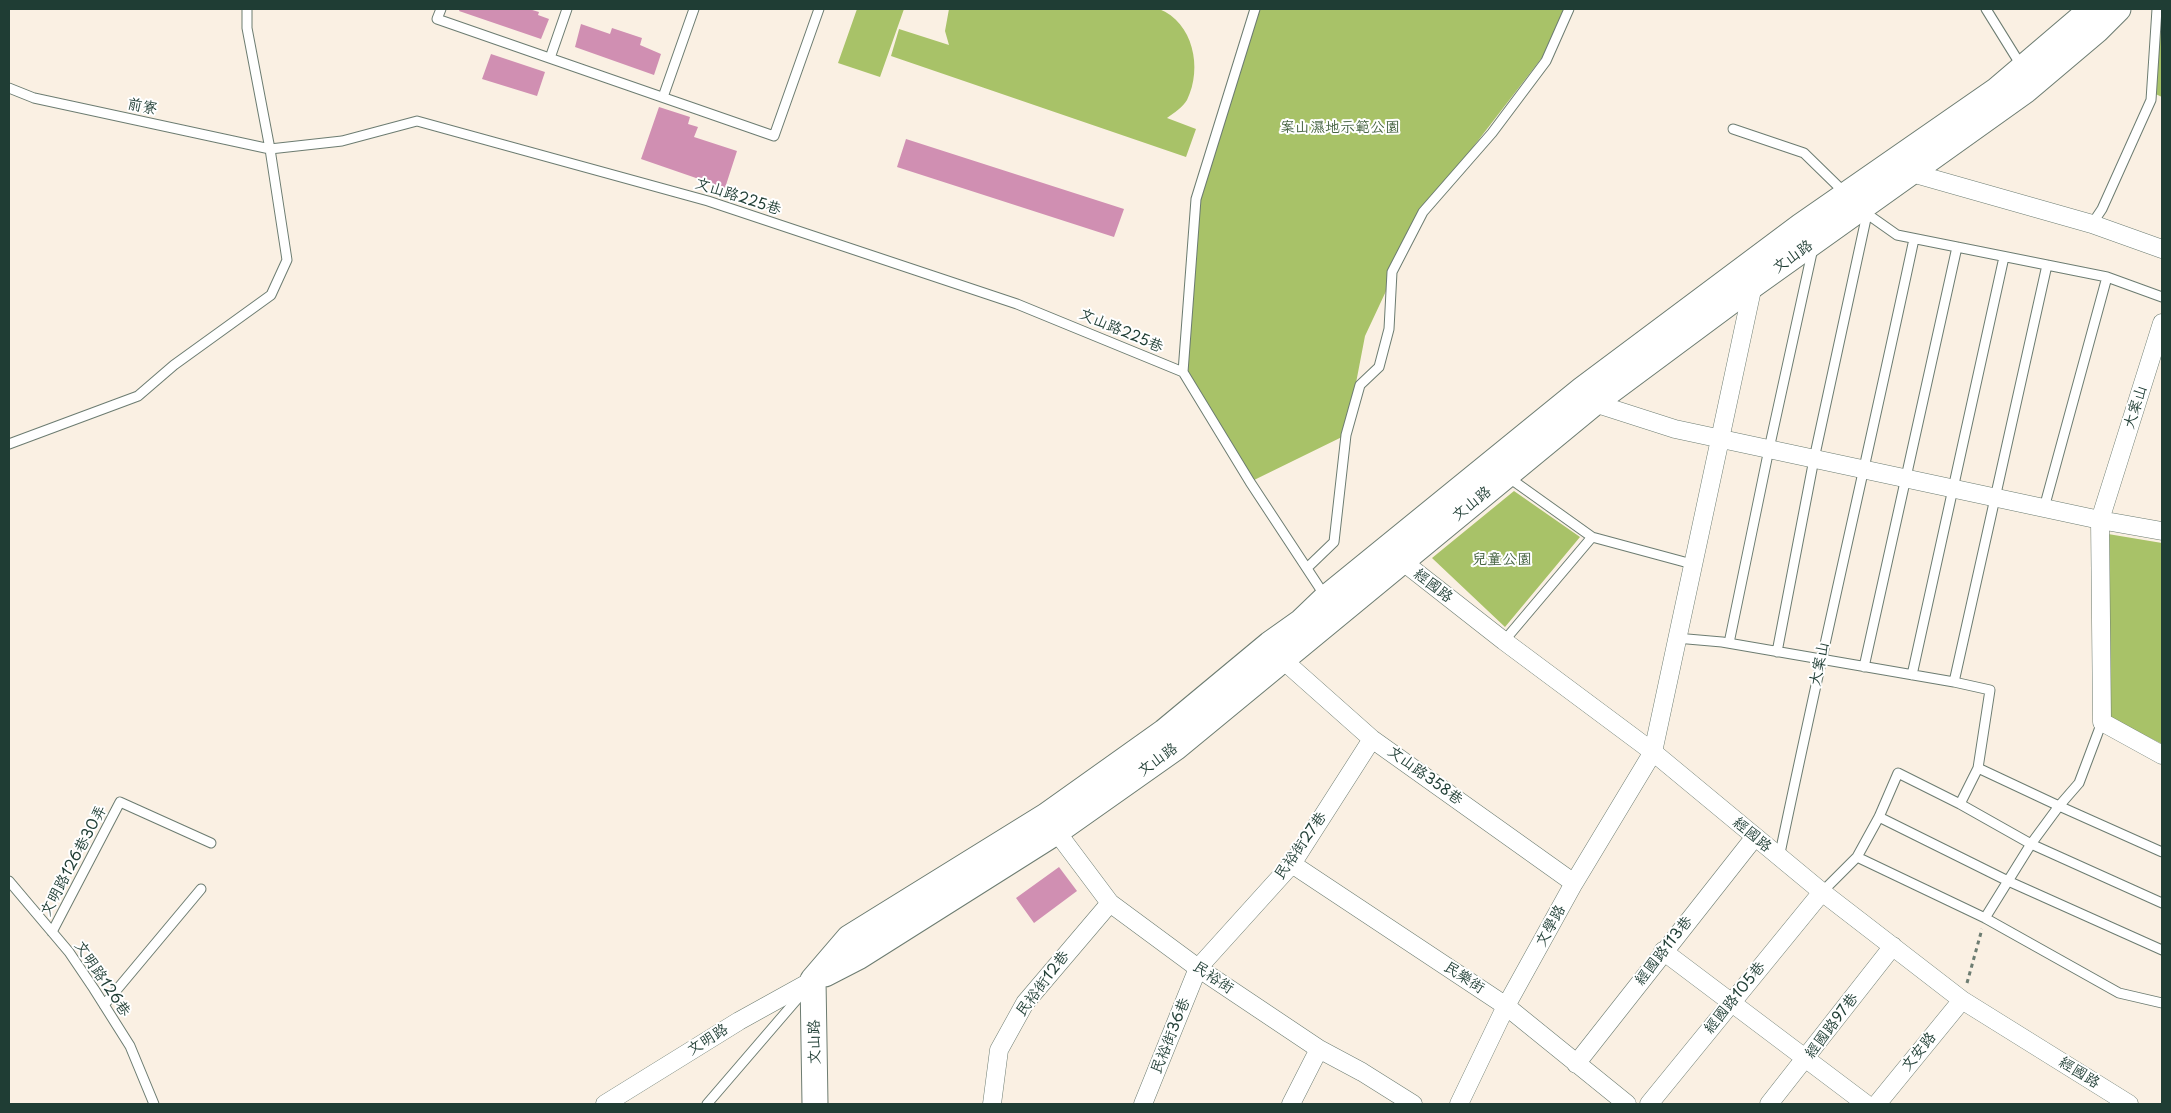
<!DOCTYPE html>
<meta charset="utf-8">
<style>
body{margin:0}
#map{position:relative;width:2171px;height:1113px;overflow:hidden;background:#faf0e3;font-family:"Playpen Sans",sans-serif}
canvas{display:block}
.frame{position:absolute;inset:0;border:10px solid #1f3d34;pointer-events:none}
</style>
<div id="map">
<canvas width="2171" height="1113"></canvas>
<div class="frame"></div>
</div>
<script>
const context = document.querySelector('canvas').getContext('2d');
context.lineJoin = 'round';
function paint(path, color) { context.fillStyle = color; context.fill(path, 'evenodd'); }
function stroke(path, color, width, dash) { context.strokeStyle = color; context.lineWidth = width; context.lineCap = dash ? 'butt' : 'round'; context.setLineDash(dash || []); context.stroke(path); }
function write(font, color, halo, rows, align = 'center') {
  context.font = font + ' "Playpen Sans","LXGW WenKai TC",sans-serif'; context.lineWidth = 4; context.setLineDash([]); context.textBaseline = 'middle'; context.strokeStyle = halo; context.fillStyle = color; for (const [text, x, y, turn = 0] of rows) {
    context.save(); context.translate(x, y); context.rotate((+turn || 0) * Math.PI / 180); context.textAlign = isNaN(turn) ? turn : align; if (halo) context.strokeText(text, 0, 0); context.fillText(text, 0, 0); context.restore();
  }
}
const green = new Path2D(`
 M857,9H904L880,77L838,63Z
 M949,9H1159C1193,22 1203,68 1187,100C1183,107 1174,113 1167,118L1196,129L1186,157L891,56L899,29L949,45L945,31Z
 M1255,9H1573L1554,42L1423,212L1365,336L1346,435L1250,482L1183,372L1196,199Z
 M2162,20V97L2149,91Z
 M1514,491L1580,537L1505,627L1432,558Z
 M2108,534L2162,543V744L2111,718Z`);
const building = new Path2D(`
 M460,9H529L539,12L538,15L549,19L541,39L459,11Z
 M581,24L610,34L612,28L642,38L640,45L661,54L654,75L575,47Z
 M491,54L545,72L537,96L482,79Z
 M659,107L690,117L688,124L698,127L694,137L737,151L725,188L641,159Z
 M906,139L1124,209L1114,237L897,167Z
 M1059,867L1077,891L1034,923L1016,898Z`);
const path = new Path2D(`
 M1967,983L1982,929`);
const service = new Path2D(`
 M441,9L437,19L774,136L819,9
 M1255,9L1196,199L1183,372L1250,482L1325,596
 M1986,9L2022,67
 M550,58L567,9
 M9,88L34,98L270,149L342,141L417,121L708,201L1017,304L1183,372
 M663,97L694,9
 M1733,129L1804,153L1845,193
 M1863,211L1897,235L2107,277L2162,297
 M2092,224L2102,209L2151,100L2157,9
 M9,444L138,396L174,365L271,295L287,260L270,149L247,28V9
 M1508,477L1592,537L1692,564
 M2044,508L2107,277
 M1307,568L1334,542L1346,435L1360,385L1379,367L1389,329L1392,272L1423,212L1492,133L1546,61L1569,9
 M1676,638L1722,642L1954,682L1990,690L1978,768
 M1504,641L1592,537
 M1729,643L1769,449L1813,248
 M1777,652L1814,459L1867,214
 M1864,667L1957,247
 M1912,675L2004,257
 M1954,682L2047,265
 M1960,804L2031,844L2162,903
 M1879,817L2008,881L2162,950
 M1857,857L1985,918L2119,993L2162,1003
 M1779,858C1822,651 1870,446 1914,239
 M9,881L69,952L94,989L130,1046L154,1104
 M1822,892L1857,857L1879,817L1898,773L1960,804L1978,768L2059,806L2079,783L2102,722
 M1985,918L2031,844L2059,806L2162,852
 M52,932L120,802L211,843
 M104,1005L201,889
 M707,1104L805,990`);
const minor = new Path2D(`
 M1912,173L2092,224L2162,249
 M2162,323L2100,520L2102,722L2162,755
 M1594,403L1675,429L2100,520L2162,531
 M1395,553L1402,561L1504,641L1653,752L1822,892L1962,1000L2129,1104
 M1283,660L1372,739L1574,883
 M1050,823L1110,903L1198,968L1319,1049L1362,1072L1413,1104
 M1292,864L1506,1006L1627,1104
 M1663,951L1866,1104
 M1576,1064L1754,838
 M605,1104L739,1021L813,980
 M992,1104L999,1050L1025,1003L1110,903
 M1143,1104L1198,968L1292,864L1372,739
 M1291,1104L1319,1049
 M1459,1104L1506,1006L1574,883L1653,752L1753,285
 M1649,1104L1822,892
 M1769,1104L1893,946
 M1877,1104L1962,1000`);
const secondary = new Path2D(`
 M825,974L858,957L1056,832L1175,748L1594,403L1753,285L2026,90L2097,30L2118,9
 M815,1104L813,980L849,938L1046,816L1164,732L1270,644L1301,622L1326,598L1583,389L1801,226L1997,90L2092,9`);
const streetNames = [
 ["前寮",142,107,12],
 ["文山路225巷",738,197,18],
 ["文山路",1793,257,-35],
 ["文山路225巷",1121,331,23],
 ["大案山",2136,407,-72],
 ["文山路",1472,504,-39],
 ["經國路",1433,586,38],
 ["大案山",1820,664,-78],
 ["文山路",1158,760,-36],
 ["文山路358巷",1425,776,36],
 ["經國路",1752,835,40],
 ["民裕街27巷",1301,846,-55],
 ["文明路126巷30弄",74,861,-62],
 ["文學路",1551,926,-61],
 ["經國路113巷",1664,951,-52],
 ["民裕街",1213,978,34],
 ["民樂街",1464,978,33],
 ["文明路126巷",102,979,56],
 ["民裕街12巷",1043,984,-53],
 ["經國路105巷",1735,998,-51],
 ["經國路97巷",1832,1026,-53],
 ["民裕街36巷",1171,1036,-68],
 ["文明路",708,1040,-32],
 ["文山路",815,1042,-91],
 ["文安路",1919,1052,-51],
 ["經國路",2079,1073,32]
];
const parkNames = [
 ["案山濕地示範公園",1340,128],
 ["兒童公園",1502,560]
];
paint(green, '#a8c268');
paint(building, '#d08fb2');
stroke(service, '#6c7c71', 11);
stroke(minor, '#6c7c71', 19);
stroke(secondary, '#6c7c71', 27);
stroke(path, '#6c7c71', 3, [4, 4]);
stroke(service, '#fff', 9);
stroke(minor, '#fff', 18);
stroke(secondary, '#fff', 25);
write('15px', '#1f3d34', '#fff', streetNames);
write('15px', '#486544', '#fff', parkNames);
</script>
